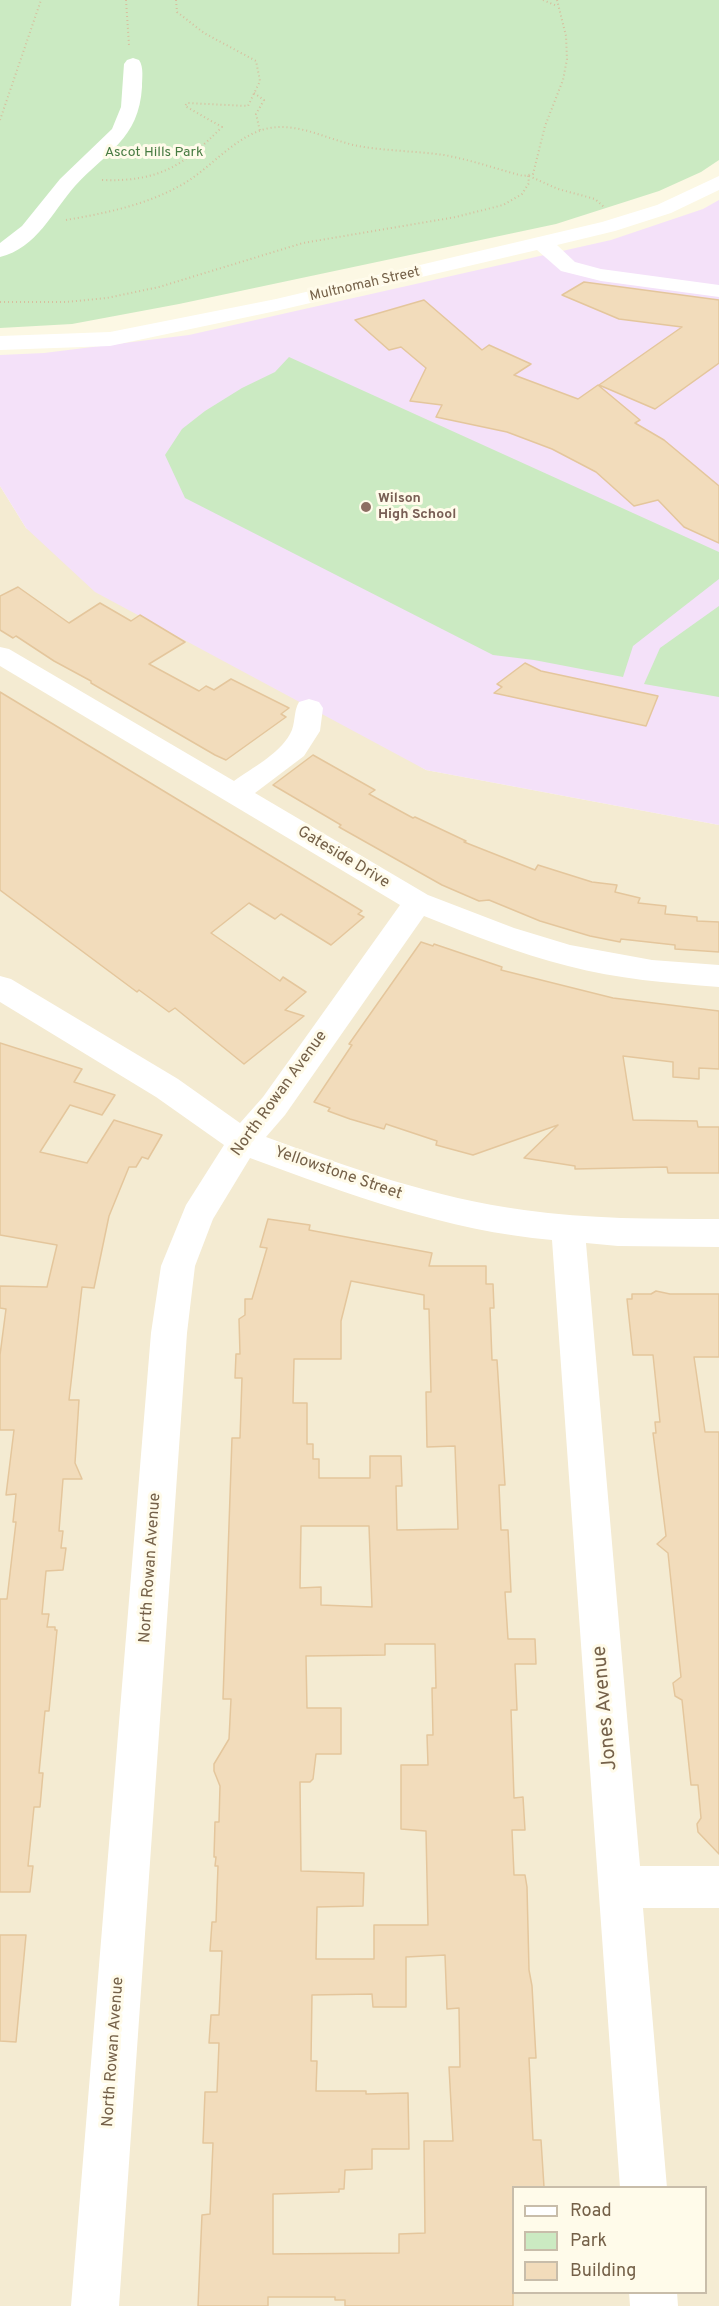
<!DOCTYPE html>
<style>
body{margin:0}
#map{position:relative;width:719px;height:2306px;overflow:hidden;background:#fcf8e4;font-family:Overpass,sans-serif}
canvas{display:block}
.legend{position:absolute;left:512px;top:2186px;width:195px;height:108px;box-sizing:border-box;background:#fffbea;border:2px solid #c8bdaa;margin:0;padding:8px 10px;list-style:none;font-size:18px;color:#756149}
.legend li{display:flex;align-items:center;gap:12px;height:30px}
.legend b{width:30px;border:2px solid #c8bdaa}
</style>
<div id="map">
<canvas width="719" height="2306"></canvas>
<ul class="legend">
<li><b style="height:8px;background:#fff"></b>Road</li>
<li><b style="height:16px;background:#cbeac2"></b>Park</li>
<li><b style="height:16px;background:#f2dcbb"></b>Building</li>
</ul>
</div>
<script>
const context = document.querySelector('canvas').getContext('2d');
context.lineJoin = 'round';
function paint(path, color) { context.fillStyle = color; context.fill(path, 'evenodd'); }
function stroke(path, color, width, dash) { context.strokeStyle = color; context.lineWidth = width; context.lineCap = dash ? 'butt' : 'round'; context.setLineDash(dash || []); context.stroke(path); }
function write(font, color, halo, rows, align = 'center') {
  context.font = font + ' Overpass,sans-serif'; context.lineWidth = 6; context.setLineDash([]); context.textBaseline = 'middle'; context.strokeStyle = halo; context.fillStyle = color; for (const [text, x, y, turn = 0] of rows) {
    context.save(); context.translate(x, y); context.rotate((+turn || 0) * Math.PI / 180); context.textAlign = isNaN(turn) ? turn : align; if (halo) context.strokeText(text, 0, 0); context.fillText(text, 0, 0); context.restore();
  }
}
const residential = new Path2D(`
 M0,486L26,528L426,770L719,825V2306H0ZM514,2188H706V2292H514Z`);
const education = new Path2D(`
 M719,200V825L426,770L95,592L26,528L0,486V355L44,353L189,335L611,240L703,209Z`);
const green = new Path2D(`
 M0,0H719V160L701,172L659,191L556,224L179,304L72,324L0,328Z
 M289,357L719,552V579L633,646L623,677L534,660L493,655L185,498L165,455L182,429L205,411L242,388L275,372Z
 M719,606V697L644,684L660,648Z`);
const building = new Path2D(`
 M584,282L719,300V363L655,409L599,385L682,327L619,319L562,295Z
 M424,300L482,350L489,345L531,364L514,375L578,399L598,385L640,420L635,423L664,440L719,486V543L684,527L658,500L634,506L596,472L552,449L507,432L436,417L442,405L410,401L426,368L401,347L389,350L355,320Z
 M18,587L69,623L100,603L131,621L140,615L185,642L149,664L199,691L206,686L214,690L231,679L289,708L281,714L286,717L226,760L215,755L91,683V681L54,661L16,636L13,638L0,630V596Z
 M525,663L541,671L658,696L646,726L494,693L502,687L497,684Z
 M0,692L362,911L358,914L364,917L331,945L281,914L275,919L249,903L211,933L280,981L283,977L306,992L285,1010L304,1016L244,1064L175,1008L169,1012L139,990L137,992L0,890Z
 M313,755L375,790L369,794L413,818L415,817L466,841L464,842L535,870L538,865L592,882L617,885L615,892L640,898L638,903L666,906L665,914L697,917V921L719,922V952L675,949V945L621,939L620,942L590,936L540,921L489,900L479,901L442,885L339,827L341,825L273,785Z
 M421,942L433,946L434,944L502,967L501,970L613,998L719,1011V1069L699,1068V1079L673,1077V1062L623,1056L633,1120L697,1121L698,1127H719V1173H668L667,1167L575,1169V1166L524,1158L558,1125L473,1155L436,1145L437,1141L386,1124L384,1129L350,1119L328,1111L330,1108L314,1102L352,1045L349,1044Z
 M0,1043L82,1069L74,1082L115,1095L102,1115L70,1105L40,1152L87,1163L114,1120L162,1135L148,1159L142,1157L136,1167H129L109,1216L94,1288L82,1287L69,1400H79L75,1463L82,1479H63L59,1531H63L61,1548H66L63,1570L46,1571L42,1614H49L47,1627H55V1630H57L49,1711H45L39,1773H43L40,1807H34L28,1866H33L30,1892H0V1599H7L16,1522H13L16,1494L6,1495L14,1430H0V1355L6,1309L0,1308V1286L47,1287L57,1245L0,1235Z
 M268,1219L310,1225L309,1230L432,1253L429,1266H486V1284H493L494,1308H490L492,1360H497L505,1485H499L501,1530H508L511,1592H505L508,1639H535L536,1664H515L517,1710H511L514,1798L523,1797L525,1830H512L514,1875H525L527,1887L529,1970L532,1986L536,2058H529L533,2140H541L544,2187H513V2306H345V2300H335V2297H268V2306H198L202,2215L210,2214L213,2143H203L205,2092H217L219,2043H209L211,2015H219L222,1951H210L212,1922H216L218,1866H215L216,1857H214L215,1822H219L220,1786L214,1771V1764L229,1739L231,1699H223L232,1438H240L242,1378H235L236,1354H240L239,1319L245,1315V1299H252L267,1248L260,1247ZM351,1281L424,1295V1309H429L431,1392H426L427,1447L455,1446L458,1529L397,1530L396,1486H402L401,1456H370V1478H319V1459H313V1444H307V1403H293L294,1359H341V1321ZM301,1526H369L372,1607L321,1605V1587L300,1588ZM385,1644H435L436,1688H432L433,1735H427L428,1765H401V1829L426,1831L428,1925H374V1959H316L317,1907L363,1906L364,1873L301,1871L300,1782H310L313,1779L316,1754H341V1708H307L306,1656L385,1655ZM445,1955L447,2009L459,2008L460,2067H449L453,2141H424L425,2233L399,2234V2253L273,2254V2194L339,2192V2189H344L345,2170L372,2169V2149H409L408,2093L366,2094V2091H316L317,2061H311L312,1995L372,1994L373,2007H406V1957Z
 M656,1291L670,1294H719V1357H694L705,1432H719V1854L698,1832L697,1824L701,1818L698,1785H691L682,1700L675,1696L673,1683L681,1677L668,1553L657,1544L666,1536L653,1433H656L655,1422H660L653,1355H633L627,1299H632V1294H651Z
 M0,1935H26L16,2042L0,2041Z`);
const path = new Path2D(`
 M126,0L129,45
 M543,0L557,6
 M254,93L264,100L256,114L260,131
 M0,120L41,0
 M529,176L558,189L595,199L604,207
 M102,180C159,182 183,166 222,127L185,106L187,103L248,106L260,81L256,61L204,33L177,12L176,0
 M66,220C106,213 147,205 183,184C211,168 233,138 265,129C297,121 328,140 358,146C386,151 416,151 444,155C471,160 497,169 523,176L533,174L545,126L563,80L567,59L566,36L557,0
 M0,302H66L107,298L159,287L303,243L456,217L503,205L522,194L529,183L528,175`);
const minor = new Path2D(`
 M133,58L139,60C144,67 142,78 142,87C139,139 106,152 75,186C52,212 37,248 0,257V243L22,226L60,179L112,129L121,107L124,64L127,60Z
 M719,176V190L671,213L615,231L557,245L575,262L601,269L719,285V297L601,281L561,271L537,250L276,311L110,346L0,350V336L110,332L276,299L602,222L657,205Z
 M0,647L9,649L234,781C252,768 279,754 290,734C296,724 293,712 299,702L309,699L319,702L323,708L320,731L304,756L255,793L428,895L514,928L570,945L652,960L719,965V987C668,983 617,979 568,966C518,953 471,935 424,916L285,1115L266,1137C350,1168 435,1198 524,1210C588,1219 654,1219 719,1219V1247L618,1246L586,1243L640,1866H719V1908H643L667,2188H620L552,1240C447,1231 348,1194 250,1158L213,1219L195,1266L187,1333L119,2306H71L151,1333L161,1266L186,1205L224,1145L156,1097L0,1002V976L11,979L178,1079L240,1123L263,1097L400,905L0,666Z
 M629,2292H677L678,2306H630Z`);
const markers = [
 [366,507,6,"#8d6e63"]
];
const farParknames = [
 ["Ascot Hills Park",154,153]
];
const farStreetnames = [
 ["Multnomah Street",365,285,-13]
];
const farEducationnames = [
 ["Wilson",378,499],
 ["High School",378,515]
];
const streetNames = [
 ["Gateside Drive",343,858,31],
 ["North Rowan Avenue",280,1094,-54],
 ["Yellowstone Street",338,1174,19],
 ["North Rowan Avenue",151,1568,-86],
 ["North Rowan Avenue",114,2052,-86]
];
const nearStreetnames = [
 ["Jones Avenue",606,1708,-95]
];
paint(residential, '#f4ebd2');
paint(education, '#f4e1f9');
paint(green, '#cbeac2');
paint(building, '#f2dcbb');
stroke(building, '#e4c69c', 1.5);
stroke(path, '#d7bf9f', 2, [1, 3]);
paint(minor, '#fff');
for (const [x, y, r, color] of markers) { const dot = new Path2D(); dot.arc(x, y, r, 0, 2 * Math.PI); context.fillStyle = color; context.fill(dot); stroke(dot, '#fffbea', 2); }
write('14px', '#477b42', '#fffbea', farParknames);
write('14px', '#756149', '#fffbea', farStreetnames);
write('bold 14px', '#785e54', '#fffbea', farEducationnames, 'left');
write('16px', '#756149', '#fffbea', streetNames);
write('20px', '#756149', '#fffbea', nearStreetnames);
</script>
